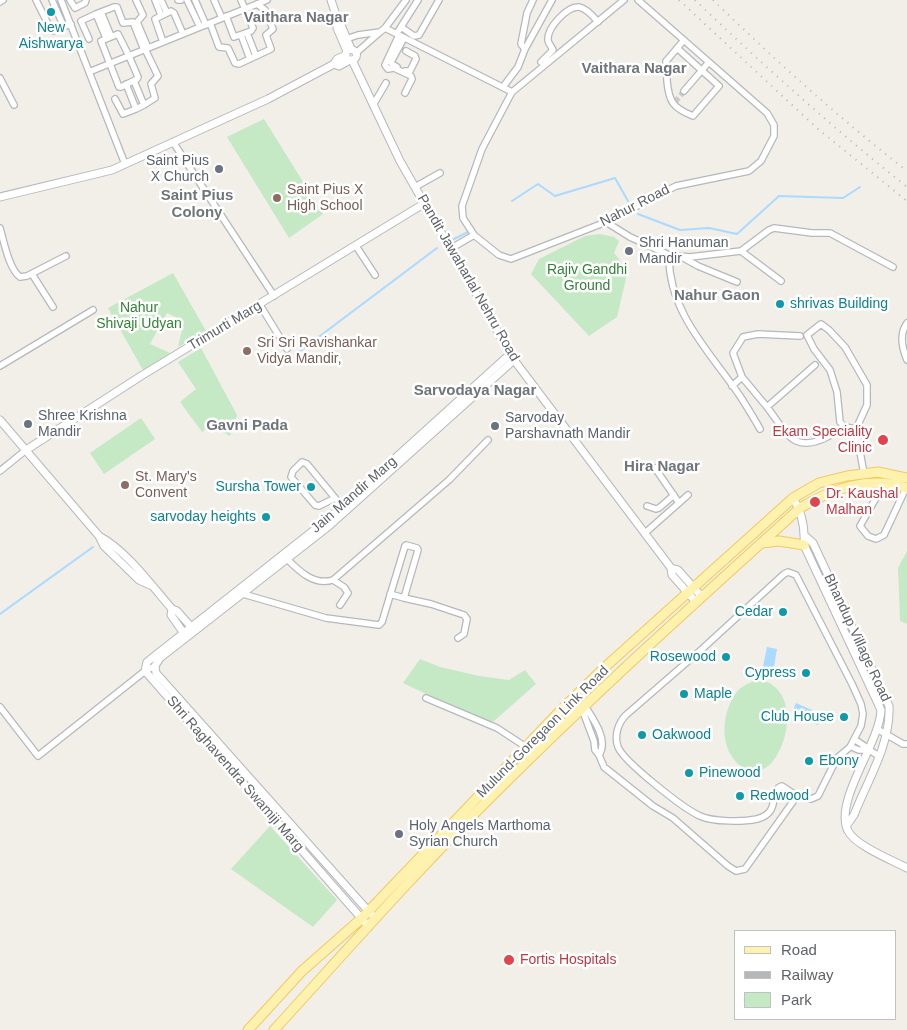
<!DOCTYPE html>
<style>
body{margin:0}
#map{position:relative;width:907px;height:1030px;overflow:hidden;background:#f1efe8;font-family:Helvetica,sans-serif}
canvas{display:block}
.legend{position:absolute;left:734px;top:930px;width:162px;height:90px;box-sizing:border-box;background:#fff;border:1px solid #bfc1c3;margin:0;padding:6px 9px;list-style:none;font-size:15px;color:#5f6368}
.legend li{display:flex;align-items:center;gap:10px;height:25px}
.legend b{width:25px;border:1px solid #bfc1c3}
</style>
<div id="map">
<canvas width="907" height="1030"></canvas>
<ul class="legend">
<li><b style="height:6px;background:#fff2af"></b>Road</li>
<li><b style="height:6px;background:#b6b7b8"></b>Railway</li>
<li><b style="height:14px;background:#c5e8c5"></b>Park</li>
</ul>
</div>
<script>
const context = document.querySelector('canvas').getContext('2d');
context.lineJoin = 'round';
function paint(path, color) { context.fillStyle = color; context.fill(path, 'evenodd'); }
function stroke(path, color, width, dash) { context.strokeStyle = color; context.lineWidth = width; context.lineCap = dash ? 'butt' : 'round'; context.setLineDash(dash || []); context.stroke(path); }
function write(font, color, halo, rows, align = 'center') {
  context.font = font + ' Helvetica,sans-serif'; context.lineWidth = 5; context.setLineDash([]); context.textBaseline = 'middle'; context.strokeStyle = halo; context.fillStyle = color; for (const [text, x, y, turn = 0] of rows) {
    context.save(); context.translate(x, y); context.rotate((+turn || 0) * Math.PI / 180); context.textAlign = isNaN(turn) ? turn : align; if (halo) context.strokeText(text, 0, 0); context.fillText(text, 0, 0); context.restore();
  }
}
const green = new Path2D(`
 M264,119L323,214L289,238L227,137Z
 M600,234L614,237L619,241L614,253L628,270L617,317L589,336L531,274L539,259L585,236Z
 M173,273L206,331L178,347L184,321L167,313L150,344L170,353L143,370L108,308Z
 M201,348L237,415L230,436L210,425L202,432L180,402L196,389L178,362Z
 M141,418L155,439L104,474L90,453Z
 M907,551V624L900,621L898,568Z
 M420,659L440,667L479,676L509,680L525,670L536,684L494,721L488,723L403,683Z
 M759,679C794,687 792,731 777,755C774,760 769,767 763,769C758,771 754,770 748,769C740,767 735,762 731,755C720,738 724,709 736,693C741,686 751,682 759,679Z
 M270,826L337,900L313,927L231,869Z`);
const water = new Path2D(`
 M767,647L777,649L772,678L761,676Z
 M796,703L823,715L818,725L792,713Z`);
const stream = new Path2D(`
 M512,201L538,184L555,196L615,178L628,201
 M638,214L680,230L709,228L737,234L779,196L843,198L860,187
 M450,241L470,231
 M300,351L437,248
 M0,614L93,547`);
const minorTunnel = new Path2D(`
 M675,102L684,91`);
const minor = new Path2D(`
 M36,0L51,30L53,31L71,24
 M52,0L64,27
 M61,0L125,164
 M70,0L75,8L85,3L86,0
 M136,0L143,15L137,22L148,48
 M155,0L161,15
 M161,0L167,13
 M178,0H181
 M187,0L200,27
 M195,0L206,25
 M214,0L222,18
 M624,0L512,92L482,149L462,206L463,218L474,235L499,255L511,259L606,222L676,186L749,171L761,161L774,136V125L767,113L638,0
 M0,2L3,0
 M101,12L114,7H117L123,23L133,22L144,50
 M226,16L234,37L251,31L253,28L241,0
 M210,23L219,47L228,48L235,63L239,64L271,49L266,35L273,29L265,10L257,4
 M401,27L414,36L419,35L439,0
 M385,28L406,0
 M399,30L418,0
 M380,32L385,28L512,92
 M247,33L256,56
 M118,34L129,56L138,77L137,79L121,87H119L101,41Z
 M241,35L250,59
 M399,35L385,65L388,69L394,68L411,76L412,79L405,93
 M106,38L96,14L101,12L111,36
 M89,39L81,21L96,14
 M343,40L358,35L380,32L356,53
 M163,42L155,19L171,11L174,13L183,34
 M677,48L719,86L693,116C673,108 669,102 667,81C667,74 666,67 666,61L668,59L684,40
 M525,49L552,0
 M541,62L553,50C552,47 548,43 548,40C547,28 567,6 579,7C586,8 593,16 598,22
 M397,67L392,64L391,62L404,38
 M405,71H410L416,59L415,56L406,51
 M89,72L267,0
 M0,78L14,105
 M126,84L136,109L144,105L134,81
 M503,87L518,67L525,49L521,44L527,13L533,0
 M684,91L709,62
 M115,99L123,114L136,109
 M144,105L155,98L151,84L158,76L145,49
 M373,105L386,83
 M173,142L274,296
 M415,187L440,173
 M606,222L630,237L669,255C668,312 710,352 740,396C747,407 754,418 760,429
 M0,228C4,242 9,269 20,277L27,276L66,256
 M356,246L375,275
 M450,249L474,235
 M741,251L781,281
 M669,255L690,257L741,251L769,230L774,228L812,233H830L893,267
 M682,257L698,266L737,282
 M32,274L53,307
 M260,305L287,349
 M907,323C899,334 902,348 907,360
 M0,366L93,310
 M742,377L767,407L815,365
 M732,386L742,377L733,353L743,337L758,334L800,336
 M767,407C787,433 793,455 829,436
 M856,429L867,405V385L845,347L829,330L821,324L807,335L814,349L830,370L837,392L840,422L845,427L856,429L864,474
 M655,468L679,503
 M0,471L26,450
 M884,484L860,526L868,536L876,539L884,535L906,488
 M335,498L319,506L315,505L291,477L293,471L302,462L307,464L345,510
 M647,506L656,509L659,508L674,495
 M645,533L688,495
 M287,559C299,571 314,586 333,580L449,480L488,440
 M333,580L344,587L348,593L340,605
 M243,594L326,618L379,625L382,622L405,546L406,545L417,548L418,550L404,598L390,594
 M404,598L431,604L464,615L467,619L464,634L458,638
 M426,698L497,728L526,747
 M585,706C593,719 609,740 599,755
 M0,707L38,756L145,671L155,666
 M582,709L594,741L595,750L599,755L604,767L653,806L673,818L728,866L736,871L745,869L797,796L811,799L818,796L837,758L850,747L861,726L863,714L861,704L852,684L796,575L788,572L784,574L701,650L626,715C618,723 614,736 618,747C624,762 684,809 700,816C713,822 743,822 757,819C782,813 768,790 782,786L797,796
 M877,729L903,744H907
 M857,741C865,746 871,752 879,756
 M854,748L859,750H868`);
const tertiary = new Path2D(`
 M331,0L338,21
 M345.5 55a5.5 5.5 0 1 1 11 0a5.5 5.5 0 1 1-11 0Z
 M347,51L337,28L338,21L341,25L351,49
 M346,55L337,59L334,64L339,66L350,60
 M352,60L400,161L514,360L671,568L678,570L702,597
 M0,197L112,170L268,99L334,64
 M0,420L99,536L104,546L139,580L150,585
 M26,450L141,376L425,203
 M793,498C802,512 805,529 804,545L881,710C880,743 833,801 848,831C856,846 892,860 907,868
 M99,536C127,551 151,585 172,609L177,611L193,629
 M805,536L813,543L889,706C891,744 867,781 854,815L847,825
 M671,568L672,575L696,602
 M172,609L171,615L185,635
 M371,914L156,673L155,666L160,658L329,526L514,360
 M369,927L145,671L147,662L328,519L510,354`);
const primary = new Path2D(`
 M762,543L779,541L804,545
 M248,1030L302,971L361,919L558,713L604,668L793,498L819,483L847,476L878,472L907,478
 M274,1030C347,950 419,868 496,792C594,694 697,601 800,508C831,489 871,475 907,488`);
const rail = new Path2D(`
 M679,0L818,129L907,201
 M695,0C763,65 833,128 907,187
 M713,0C775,60 839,118 907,171`);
const markers = [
 [51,12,5,"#0f9aa8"],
 [219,169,5,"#6b7280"],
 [277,198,5,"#8d6e63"],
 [629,251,5,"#6b7280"],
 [780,304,5,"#0f9aa8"],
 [247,351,5,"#8d6e63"],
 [28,424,5,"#6b7280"],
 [495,426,5,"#6b7280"],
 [883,440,6,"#e0444e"],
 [125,485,5,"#8d6e63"],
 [311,487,5,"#0f9aa8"],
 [815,502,6,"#e0444e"],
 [266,517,5,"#0f9aa8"],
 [783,612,5,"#0f9aa8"],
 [726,657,5,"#0f9aa8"],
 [806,673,5,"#0f9aa8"],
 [684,694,5,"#0f9aa8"],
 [844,717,5,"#0f9aa8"],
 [642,735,5,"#0f9aa8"],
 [809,761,5,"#0f9aa8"],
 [689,773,5,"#0f9aa8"],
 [740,796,5,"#0f9aa8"],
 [399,834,5,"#6b7280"],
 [509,960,6,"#e0444e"]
];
const cultureNames = [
 ["New",51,28,"center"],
 ["Aishwarya",51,44,"center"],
 ["shrivas Building",790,304],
 ["Sursha Tower",301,487,"right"],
 ["sarvoday heights",256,517,"right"],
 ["Cedar",773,612,"right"],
 ["Rosewood",716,657,"right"],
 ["Cypress",796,673,"right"],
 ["Maple",694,694],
 ["Club House",834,717,"right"],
 ["Oakwood",652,735],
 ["Ebony",819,761],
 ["Pinewood",699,773],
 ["Redwood",750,796]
];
const worshipNames = [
 ["Saint Pius",209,161,"right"],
 ["X Church",209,177,"right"],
 ["Shri Hanuman",639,243],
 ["Mandir",639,259],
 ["Shree Krishna",38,416],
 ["Mandir",38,432],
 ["Sarvoday",505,418],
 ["Parshavnath Mandir",505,434],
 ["Holy Angels Marthoma",409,826],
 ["Syrian Church",409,842]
];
const educationNames = [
 ["Saint Pius X",287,190],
 ["High School",287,206],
 ["Sri Sri Ravishankar",257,343],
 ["Vidya Mandir,",257,359],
 ["St. Mary's",135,477],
 ["Convent",135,493]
];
const streetNames = [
 ["Nahur Road",635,206,-27],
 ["Pandit Jawaharlal Nehru Road",468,278,60],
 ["Trimurti Marg",225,326,-31],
 ["Jain Mandir Marg",354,495,-41],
 ["Bhandup Village Road",857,638,65],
 ["Mulund-Goregaon Link Road",543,732,-45],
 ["Shri Raghavendra Swamiji Marg",235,774,49]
];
const parkNames = [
 ["Rajiv Gandhi",587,270],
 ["Ground",587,286],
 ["Nahur",139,308],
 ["Shivaji Udyan",139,324]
];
const healthNames = [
 ["Ekam Speciality",872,432,"right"],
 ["Clinic",872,448,"right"],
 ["Dr. Kaushal",826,494],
 ["Malhan",826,510],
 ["Fortis Hospitals",520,960]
];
const neighbourhoodNames = [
 ["Vaithara Nagar",296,18],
 ["Vaithara Nagar",634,69],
 ["Saint Pius",197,196],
 ["Colony",197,213],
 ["Nahur Gaon",717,296],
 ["Sarvodaya Nagar",475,391],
 ["Gavni Pada",247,426],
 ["Hira Nagar",662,467]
];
paint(green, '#c5e8c5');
paint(water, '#aadaff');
stroke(stream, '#aadaff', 2);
stroke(minorTunnel, '#ccccc8', 5.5, [5.5, 3]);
stroke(minor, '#b5b8bc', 8);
stroke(tertiary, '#b5b8bc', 9);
stroke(primary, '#f2c960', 11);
stroke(minor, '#fff', 5.5);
stroke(tertiary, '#fff', 7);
stroke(primary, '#fff2af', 9);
stroke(rail, '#b6b7b8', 2, [1, 6]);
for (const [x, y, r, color] of markers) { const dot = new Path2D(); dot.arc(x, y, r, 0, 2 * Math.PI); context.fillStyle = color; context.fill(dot); stroke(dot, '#fff', 2); }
write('14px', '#0d838f', '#fff', cultureNames, 'left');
write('14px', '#5b616d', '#fff', worshipNames, 'left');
write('14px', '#785e54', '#fff', educationNames, 'left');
write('14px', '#5f6368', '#fff', streetNames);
write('14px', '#348238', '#fff', parkNames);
write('14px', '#be3a42', '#fff', healthNames, 'left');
write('bold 15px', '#70757a', '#fff', neighbourhoodNames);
</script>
